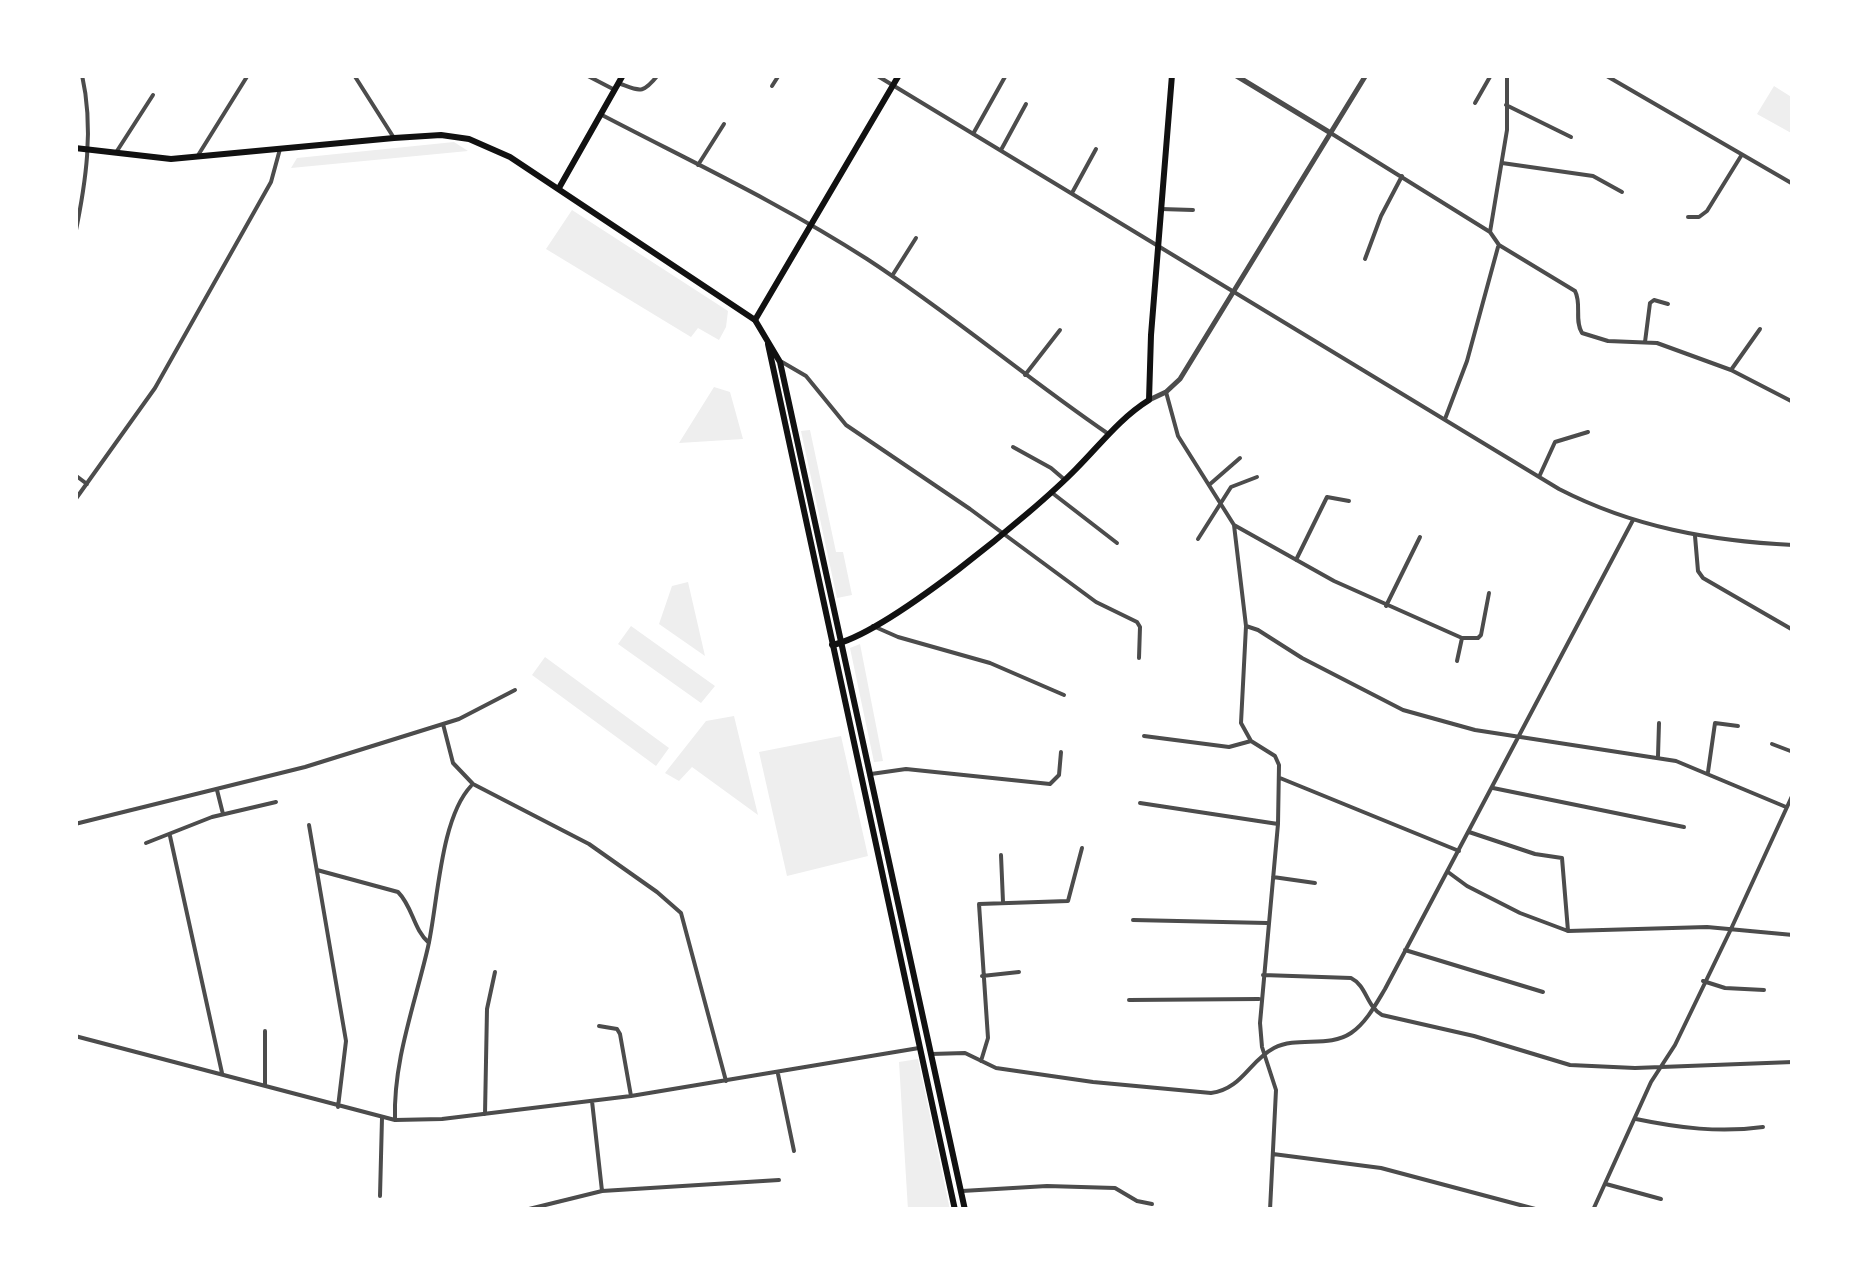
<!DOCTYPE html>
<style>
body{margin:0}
#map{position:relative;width:1868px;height:1285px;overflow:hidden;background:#fff;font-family:Spectral,serif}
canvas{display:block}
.frame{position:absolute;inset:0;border:78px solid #fff;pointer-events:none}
</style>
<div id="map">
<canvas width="1868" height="1285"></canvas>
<div class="frame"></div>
</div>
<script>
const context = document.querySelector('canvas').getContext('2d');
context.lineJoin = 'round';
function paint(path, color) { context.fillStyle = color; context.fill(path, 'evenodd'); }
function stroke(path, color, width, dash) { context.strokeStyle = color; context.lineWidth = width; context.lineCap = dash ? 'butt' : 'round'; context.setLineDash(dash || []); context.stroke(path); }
const green = new Path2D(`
 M1774,86L1793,98V134L1757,114Z
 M454,142L468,151L291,168L297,158Z
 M572,210L728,311L726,327L719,340L698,328L691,337L546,249Z
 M714,387L730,392L743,439L679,443Z
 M810,430L836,552H843L852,595L837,598L801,431Z
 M688,582L705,656L659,624L672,586Z
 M631,626L715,686L701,703L618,644Z
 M860,644L883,761L874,762L850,648Z
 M545,657L669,748L656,766L532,675Z
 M734,716L758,815L692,767L679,781L665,773L706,721Z
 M841,736L868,856L787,876L759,752Z
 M918,1059L950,1210H908L899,1062Z`);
const minor = new Path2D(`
 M354,75L394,138
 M586,75L613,89
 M876,75L1559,489C1633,527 1710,541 1793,545
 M1605,75L1793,184
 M618,83C640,91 642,95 658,75
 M772,86L779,75
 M1475,103L1491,75
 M1506,105L1571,137
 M600,114C690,161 782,204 867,259C950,313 1025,377 1107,433
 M1329,132L1490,232L1499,245L1575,291C1582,304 1574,320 1582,333L1608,341L1657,343L1731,370L1793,402
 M973,134L1006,75
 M1001,150L1026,104
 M117,151L153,95
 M197,157L248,75
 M1502,163L1593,176L1622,192
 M698,165L724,124
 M1072,193L1096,149
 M1161,209L1193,210
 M1688,217H1699L1707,211L1741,156
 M1490,232L1507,130V75
 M75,235C86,182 94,128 82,75
 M75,250V255
 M1365,259L1381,216L1402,176
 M892,276L916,238
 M1645,342L1650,303L1654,300L1668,304
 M782,362L806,376L846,425L970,509L1096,602L1137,622L1140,627L1139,658
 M1731,370L1760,329
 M1025,375L1060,330
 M1166,392L1178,436L1234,525L1246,626L1241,723L1251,741L1275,756L1279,765L1278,824L1260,1023L1262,1047L1276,1090L1270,1210
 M1445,419L1467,361L1498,247
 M1013,447L1051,468L1065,480
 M75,475L87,484
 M1539,477L1555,442L1588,432
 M1209,485L1240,458
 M1051,492L1117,543
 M75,500L155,388L271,182L280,149
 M1234,525L1334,581L1462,638H1478L1481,635L1489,593
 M1695,536L1698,571L1703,578L1793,630
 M1198,539L1231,487L1257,477
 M1296,560L1327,497L1349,501
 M1386,606L1420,537
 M873,626L898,637L990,663L1064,695
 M1246,626L1258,630L1302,658L1403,710L1475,730L1676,761L1786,807
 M1457,661L1462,638
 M443,724L453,763L473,784L589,844L657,892L681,913L726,1081
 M1144,736L1229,747L1251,741
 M1772,744L1793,752
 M1658,756L1659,723
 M1708,772L1715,723L1738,726
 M871,774L906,769L1050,784L1059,775L1061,752
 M1280,778L1459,851
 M1493,788L1684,827
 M217,790L223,814
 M1140,803L1278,824
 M75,824L305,767L459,719L515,690
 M309,825L346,1041L338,1107
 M1469,832L1535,854L1562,858L1568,931
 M170,836L222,1073
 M146,843L212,817L276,802
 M1001,855L1003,902
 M317,870L398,892C413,907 413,929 429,943
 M1448,872L1467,886L1520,913L1568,931L1707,927L1793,935
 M1273,877L1315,883
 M1133,920L1267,923
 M1405,950L1543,992
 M1263,975L1351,978C1367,986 1366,1006 1382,1015L1474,1036L1570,1065L1635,1068L1793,1062
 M982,976L1019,972
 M1703,981L1725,988L1764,990
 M1129,1000L1259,999
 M599,1026L617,1029L620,1034L631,1096
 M75,1036L395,1120L442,1119L631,1096L919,1048
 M931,1054L965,1053L996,1068L1093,1082L1211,1093C1242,1089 1249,1061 1274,1048C1298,1036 1329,1048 1351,1033C1366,1023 1376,1004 1385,989L1633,520
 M981,1061L988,1038L979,904L1068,901L1082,848
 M778,1074L794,1151
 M265,1084V1031
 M592,1101L602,1191
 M485,1114L487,1009L495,972
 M1636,1119C1679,1128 1720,1133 1763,1127
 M395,1120C393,1061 415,1004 428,947C438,903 440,819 471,786
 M1273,1154L1381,1168L1539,1210
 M1606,1184L1661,1199
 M962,1191L1047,1186L1115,1188L1137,1201L1152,1204
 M380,1196L382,1118
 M525,1210L602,1191L779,1180
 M1593,1210L1651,1082L1675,1045L1731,929L1793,794`);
const tertiary = new Path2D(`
 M1235,75L1329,132
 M1149,400L1166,392L1180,379L1366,75`);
const secondary = new Path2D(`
 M559,188L623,75
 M755,320L899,75
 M832,645C887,634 1034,512 1076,469C1100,445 1120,418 1149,400L1151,335L1172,75`);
const primary = new Path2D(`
 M75,148L171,159L394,138L441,135L469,139L510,157L755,320L780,362L965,1210
 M768,344L955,1210`);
paint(green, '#eee');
stroke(minor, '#4c4c4c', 4);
stroke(tertiary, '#4c4c4c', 5);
stroke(secondary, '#111', 6);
stroke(primary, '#111', 6);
</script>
